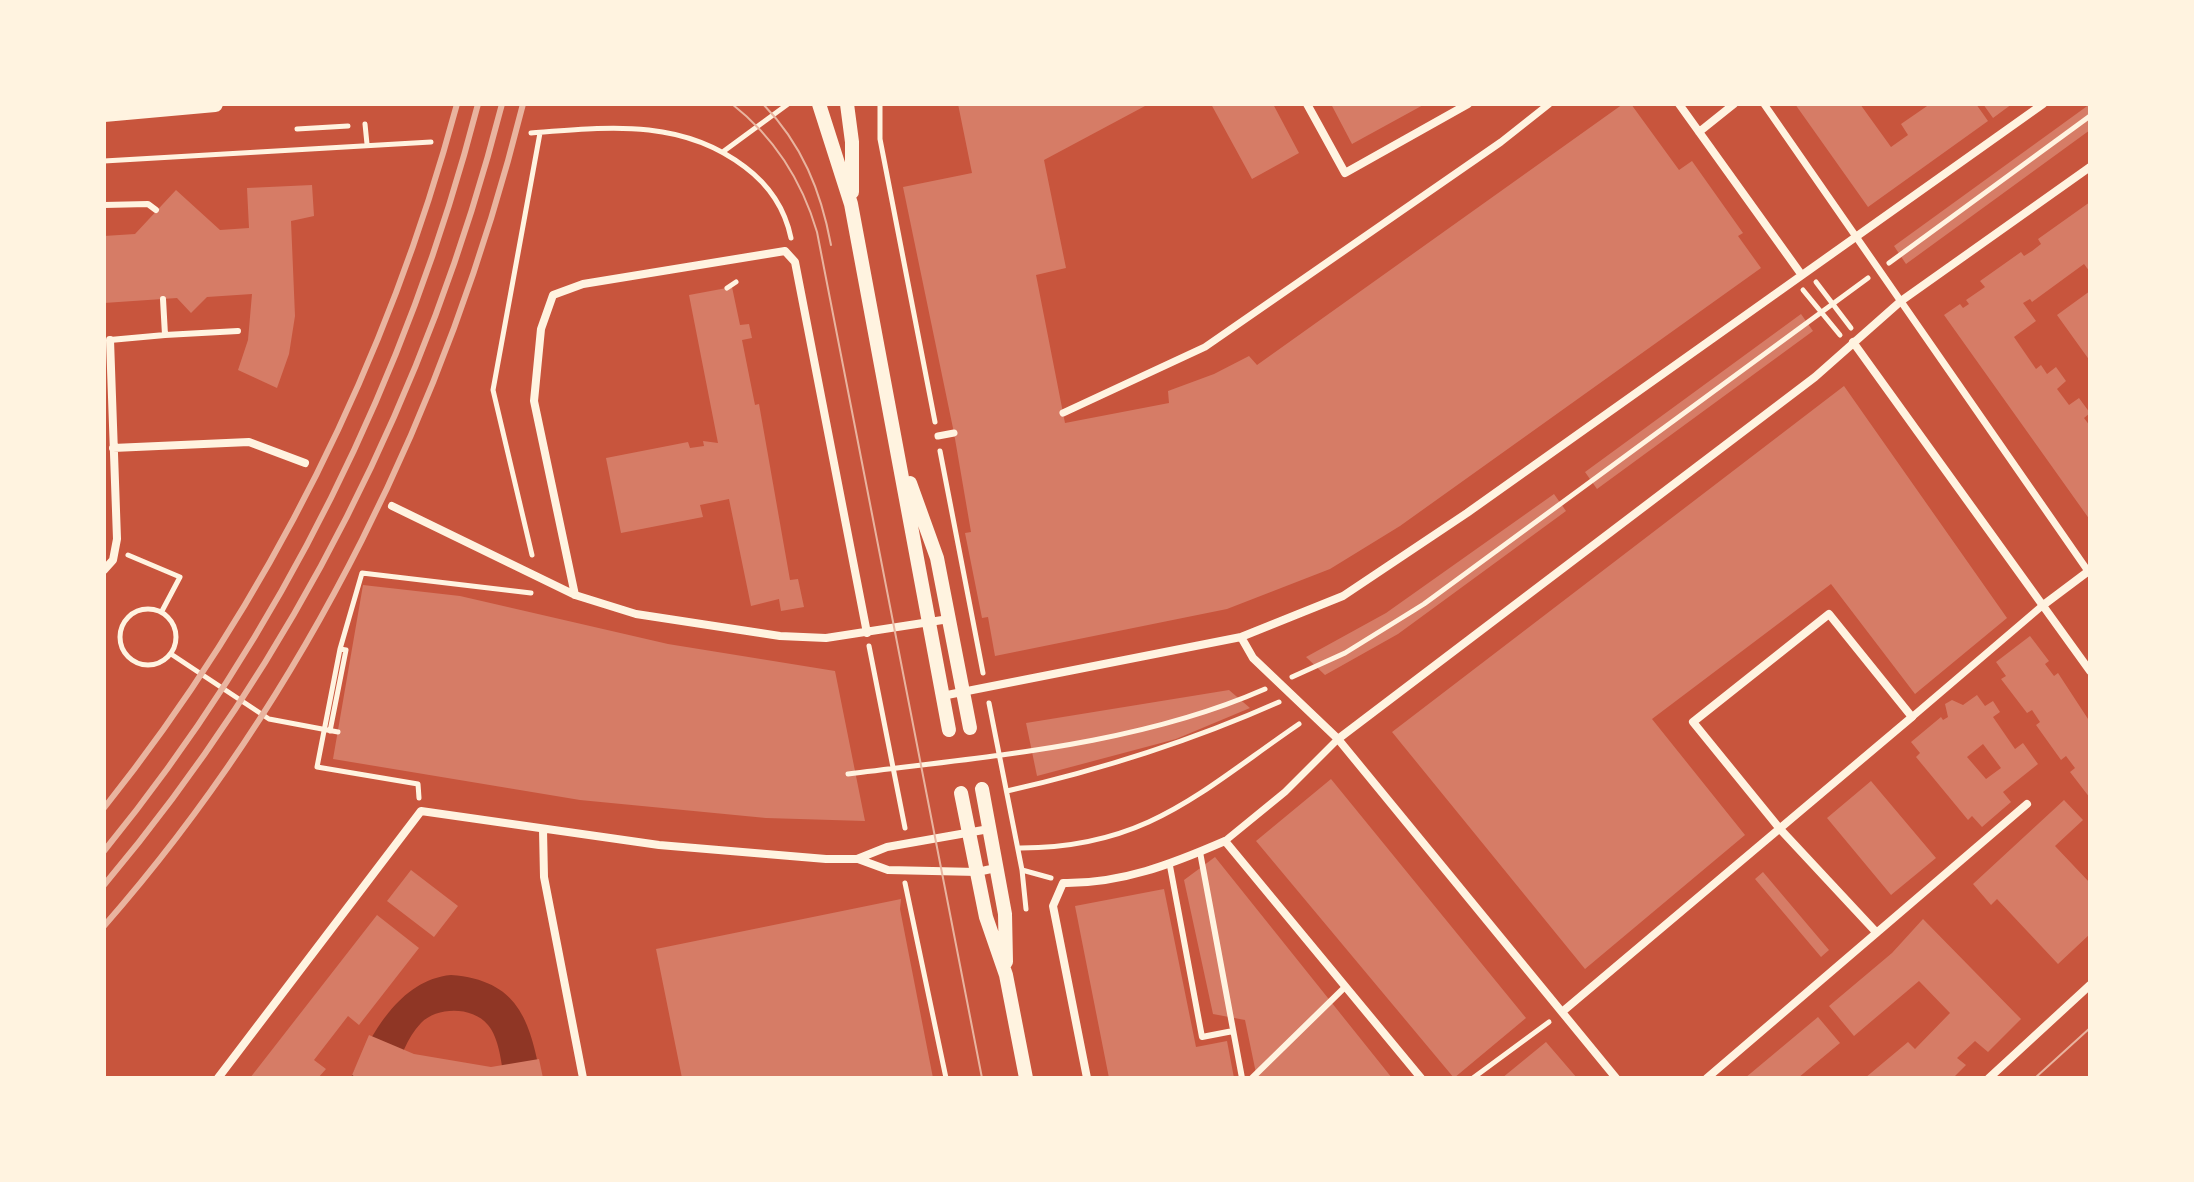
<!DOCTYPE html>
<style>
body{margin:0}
#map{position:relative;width:2194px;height:1182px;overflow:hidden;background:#c8553d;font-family:Signika,sans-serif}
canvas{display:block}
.frame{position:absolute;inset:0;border:106px solid #fff3e0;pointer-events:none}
</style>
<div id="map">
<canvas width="2194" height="1182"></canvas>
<div class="frame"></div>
</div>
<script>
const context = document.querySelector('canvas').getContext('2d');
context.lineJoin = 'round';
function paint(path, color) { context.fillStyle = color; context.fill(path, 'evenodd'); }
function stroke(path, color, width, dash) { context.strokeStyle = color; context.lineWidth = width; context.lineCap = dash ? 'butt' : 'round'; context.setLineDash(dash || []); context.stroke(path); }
const water = new Path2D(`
 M451,975C518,980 530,1020 541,1078H504C501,1061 499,1038 488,1025C472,1006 437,1007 421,1023C407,1037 400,1060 392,1078H351C371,1035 399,980 451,975Z`);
const building = new Path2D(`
 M958,104L1145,106L1044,160L1066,268L1036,275L1065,423L1169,403L1168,391L1214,374L1249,356L1257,365L1623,104H1631L1679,170L1692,161L1743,233L1738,236L1761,268L1400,526L1330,569L1227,609L995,656L988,617L982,618L965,533L971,532L954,433L903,187L972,173Z
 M1211,104H1273L1299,153L1252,179Z
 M1331,104H1425L1352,144Z
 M1795,104H1860L1891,147L1908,135L1901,124L1930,104H1976L1988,121L1868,207Z
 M1983,104H2012L1993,118Z
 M2090,104V130L1906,264L1894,246Z
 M312,185L314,216L291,221L295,316L289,354L277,388L238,370L248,340L252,294L207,297L191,313L177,298L104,303V236L135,234L176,190L220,230L249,228L247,188Z
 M2090,202V272L2084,264L2032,302L2030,299L2023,303L2036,321L2014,337L2036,369L2041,365L2047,374L2056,367L2066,381L2057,389L2069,405L2079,398L2090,413L2084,418L2090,426V520L1944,315L1960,304L1963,308L1969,304L1966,300L1985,287L1980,281L2021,252L2024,256L2032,251L2041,244L2038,239Z
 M732,287L740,325L749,324L752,338L742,340L755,405L759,404L790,580L798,579L804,607L781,611L779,599L751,606L729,499L700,505L703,517L621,533L606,458L688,442L690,448L704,446L703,441L718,443L689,295Z
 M2090,291V361L2057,315Z
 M1801,314L1813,331L1597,489L1585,472Z
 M1844,386L2007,618L1915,694L1831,584L1652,719L1745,835L1585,969L1392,732Z
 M1554,494L1566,511L1398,634L1325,675L1306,657L1386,613Z
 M363,585L460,596L668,644L835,671L865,821L766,818L580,800L333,759Z
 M2030,636L2049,661L2045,664L2054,676L2058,673L2090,722V798L2070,772L2075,768L2066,756L2061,760L2036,725L2040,722L2032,710L2027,713L2001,679L2006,676L1996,662Z
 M1229,690L1250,708L1176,739L1037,776L1026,723Z
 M1977,695L1985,706L1993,701L2000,712L1993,717L2015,749L2023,743L2038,764L2003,792L2011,802L1982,827L1972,816L1968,820L1916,757L1920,753L1911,742L1941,717L1943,720L1948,717L1945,704L1952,700L1963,705ZM1983,744L2001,768L1986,779L1967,757Z
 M1331,779L1526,1018L1454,1078L1256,841Z
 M1871,781L1936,858L1891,895L1827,818Z
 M2064,800L2083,820L2055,846L2090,883V934L2058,964L1997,899L1991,905L1973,884Z
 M1215,857L1392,1078H1257L1245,1020L1213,1014L1184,880Z
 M411,870L458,906L434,937L387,901Z
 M1763,872L1829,950L1821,957L1755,879Z
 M1164,889L1196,1047L1227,1041L1234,1078H1109L1075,906Z
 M901,899L900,909L933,1078H682L656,949Z
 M377,915L419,948L359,1025L348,1016L314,1060L326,1069L318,1078H250Z
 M1923,919L2021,1019L1988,1052L1975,1041L1957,1058L1966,1065L1953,1078H1865L1908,1042L1915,1049L1950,1013L1919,981L1854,1036L1829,1006L1892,953Z
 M1818,1017L1840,1043L1798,1078H1745Z
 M369,1035L414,1054L491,1067L539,1059L543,1078H357L352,1075Z
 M1546,1042L1577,1078H1502Z`);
const path = new Path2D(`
 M880,104V139L935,422
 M365,124L367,144
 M297,129L348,126
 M531,133C608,127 681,118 745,167C769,185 785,209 791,238
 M724,151L788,104
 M104,161L431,142
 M1889,263L2090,116
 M1816,282L1851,328
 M727,288L736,282
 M1803,290L1840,335
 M940,451L983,673
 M128,555L180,577L162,611
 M532,555L493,390L540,133
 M120 637a28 28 0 1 1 56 0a28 28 0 1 1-56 0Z
 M869,646L905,828
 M171,654L269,719L338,732
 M1292,677L1345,653L1424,604L1868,278
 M989,703L1022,870L1026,909
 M330,731L346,650L340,649
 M848,774C987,756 1135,746 1265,689
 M1007,791C1100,770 1191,741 1279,702
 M419,798L418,784L317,767L340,649L362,573L531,593
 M1018,848C1146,849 1201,791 1299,724
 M1022,870L1051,878
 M905,883L946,1078
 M1473,1078L1549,1022`);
const service = new Path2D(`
 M104,205L148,204L156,210
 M165,335L238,331
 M110,340L165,335L163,299
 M1200,852L1242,1078
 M1170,866L1202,1037L1233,1031
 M1252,1078L1345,987`);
const pedestrian = new Path2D(`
 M1764,104L2090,574
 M1063,413L1205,347L1501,142L1549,104
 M938,436L954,433
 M1912,717L2042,606
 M1225,841L1285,792L1338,739`);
const minor = new Path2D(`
 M1307,104L1345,173L1468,104
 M1679,104L1801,274
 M1699,132L1734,104
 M1853,342L2090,671
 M113,448L249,442L305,463
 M392,506L575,595L636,614L780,636L826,638L949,619
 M104,570L113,560L117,539L110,340
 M575,595L534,401L541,329L553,295L583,284L785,251L795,262L867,633
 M2042,606L2090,570
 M1241,637L1253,658L1338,739L1616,1078
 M942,696L1241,637L1343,596L1467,513L2043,104
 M1338,739L1815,377L1901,301L2090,167
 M543,830L544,877L583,1078
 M858,859L888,870L977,872L996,868
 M1562,1012L1912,717L1829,614L1693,722L1780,829L1876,932
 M218,1078L421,811L659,845L826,859H857L887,847L989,829
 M1087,1078L1053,906L1063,883C1121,884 1172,864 1225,841L1421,1078
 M1707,1078L2027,804
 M1989,1078L2090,985`);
const tertiary = new Path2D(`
 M819,104L851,204L949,730
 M847,104L852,142V192
 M910,483L937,558L970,728
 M982,789L1005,914L1006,962
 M961,793L986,917L1006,975L1026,1078`);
const secondary = new Path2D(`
 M104,114L215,104`);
const tram = new Path2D(`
 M732,104C774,137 802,181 817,232L982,1078
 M763,104C802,144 821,191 831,245
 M2035,1078L2090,1028`);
const rail = new Path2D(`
 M104,808C269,601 388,360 457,104
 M104,851C281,634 408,375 478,104
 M104,885C294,659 429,389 502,104
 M104,926C308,693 448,404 523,104`);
paint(water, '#8f3625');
paint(building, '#d67c66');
stroke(path, '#fff3e0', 5);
stroke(service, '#fff3e0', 6);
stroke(pedestrian, '#fff3e0', 7);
stroke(minor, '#fff3e0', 8);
stroke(tertiary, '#fff3e0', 14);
stroke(secondary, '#fff3e0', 16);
stroke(tram, '#e9b49f', 2);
stroke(rail, '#e9b49f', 6);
</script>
